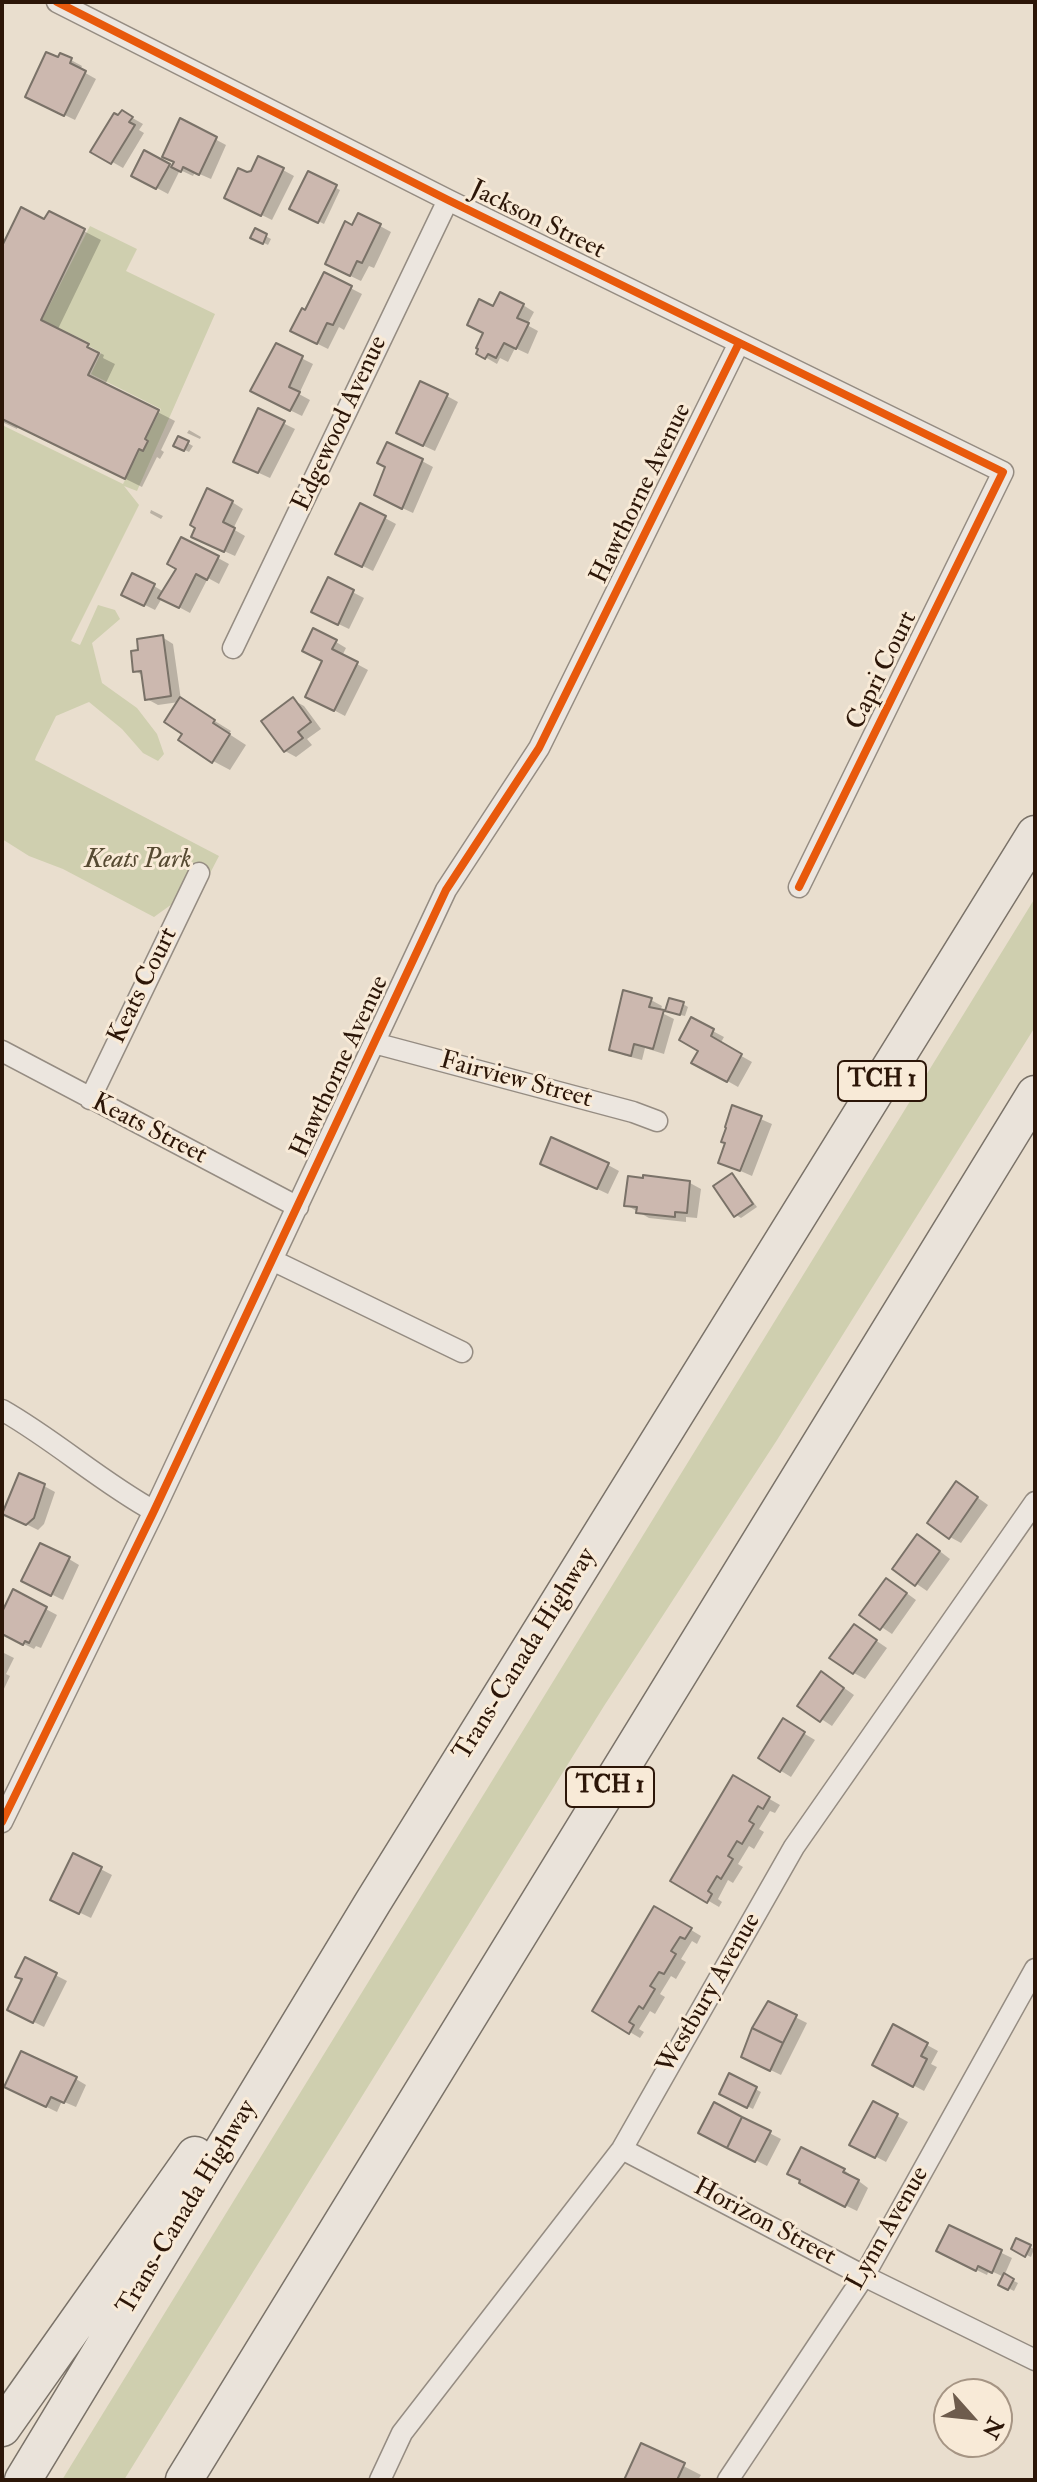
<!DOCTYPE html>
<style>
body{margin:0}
#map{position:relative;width:1037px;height:2482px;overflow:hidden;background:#e9dece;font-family:"IM FELL Double Pica",serif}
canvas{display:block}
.frame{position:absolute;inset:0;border:4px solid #2c1608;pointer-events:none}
.north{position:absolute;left:933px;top:2378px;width:80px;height:80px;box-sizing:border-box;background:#f8ead7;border:2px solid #a69584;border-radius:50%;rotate:117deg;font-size:22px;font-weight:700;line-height:32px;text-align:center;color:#2c1608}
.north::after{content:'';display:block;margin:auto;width:28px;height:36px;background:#6e5c4d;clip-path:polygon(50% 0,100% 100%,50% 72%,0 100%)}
</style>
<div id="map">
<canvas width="1037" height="2482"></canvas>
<div class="frame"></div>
<div class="north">N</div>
</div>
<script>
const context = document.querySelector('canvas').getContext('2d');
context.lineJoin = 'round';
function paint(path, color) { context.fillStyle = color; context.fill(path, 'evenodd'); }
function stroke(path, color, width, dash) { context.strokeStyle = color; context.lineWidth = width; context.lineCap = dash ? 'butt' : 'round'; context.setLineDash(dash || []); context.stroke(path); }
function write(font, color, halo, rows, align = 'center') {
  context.font = font + ' "IM FELL Double Pica",serif'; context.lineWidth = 6; context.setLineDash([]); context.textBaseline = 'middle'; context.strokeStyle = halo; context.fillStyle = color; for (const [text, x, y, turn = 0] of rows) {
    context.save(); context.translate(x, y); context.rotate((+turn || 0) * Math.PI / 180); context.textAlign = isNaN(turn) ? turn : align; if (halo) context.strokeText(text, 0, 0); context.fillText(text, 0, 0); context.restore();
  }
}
const green = new Path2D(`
 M90,226L137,249L126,271L215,314L137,491L124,486L139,505L71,641L80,645L98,605L115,610L120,619L92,643L102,683L137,708L157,734L164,754L158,761L143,753L122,729L89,702L56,716L36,757L35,760L219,856L207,879L154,917L63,869L29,856L2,839V425L123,484L140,450L143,452L149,441L146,439L161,409L91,374L101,353L89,346L90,343L42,320Z
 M1035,898V1027L777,1440L604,1706L124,2480H62Z`);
const shadow = new Path2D(`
 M59,60H71L82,66L80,70L96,79L75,120L38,102Z
 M122,112L143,124L139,130L144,133L123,168L93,151Z
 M181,121L226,145L211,179L195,172L193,176L180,170L168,194L133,175L145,153L173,168Z
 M283,170L294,176L272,220L237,203L247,175Z
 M309,174L340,190L324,224L292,208Z
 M49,213L101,240L57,331L104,355L103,358L115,364L105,385L175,421L161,450L164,452L160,459L157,457L142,487L18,426L17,429L2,422V251L45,221Z
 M380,226L391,232L374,268L369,266L361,281L338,270Z
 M256,231L271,239L268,245L253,237Z
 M325,275L362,294L344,330L339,327L328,349L304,337L306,313Z
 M523,305L534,312L527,325L538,331L528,354L515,348L508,362L500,358L497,364L478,353L494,308Z
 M277,346L313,364L299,394L310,400L302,416L263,397Z
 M447,396L458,402L435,451L409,439Z
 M259,411L295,429L270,478L246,467Z
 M189,430L201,437L200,439L187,433Z
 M179,438L193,446L189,452L175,445Z
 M422,461L433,467L413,513L387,501L388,467Z
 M232,502L243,509L233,529L245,536L235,556L204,542Z
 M151,510L163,516L161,519L150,513Z
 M385,518L396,524L373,571L349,559Z
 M218,558L229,564L219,584L208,578L190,613L162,598L155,610L135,600L154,586L164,592Z
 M329,580L364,598L349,629L324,617Z
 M162,637L173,644L181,700L231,731L229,734L246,745L230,770L213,761L185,733L179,702L158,705L147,699L144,676L135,671L140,652Z
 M336,642L346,648L342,656L368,670L345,716L307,696Z
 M293,700L304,706L321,729L307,739L312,745L296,757L285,751Z
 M651,1000L662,1006L660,1012L674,1019L664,1054L645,1048L642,1060L623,1055L612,1049Z
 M683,1004L688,1007L685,1016L672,1013Z
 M692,1020L724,1037L720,1044L752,1062L738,1087L694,1062L701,1050Z
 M733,1107L772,1124L752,1176L720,1162Z
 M542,1163L608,1165L619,1171L608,1194Z
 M732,1175L736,1178L757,1207L741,1218L736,1215Z
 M690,1183L701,1189L697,1218L686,1217V1222L649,1218L626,1205Z
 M44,1486L55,1492L44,1524L38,1530L16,1519Z
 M967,1490L988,1505L961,1543L950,1537Z
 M929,1543L950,1559L927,1591L895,1569Z
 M69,1559L79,1565L63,1600L35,1586Z
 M897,1586L916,1600L892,1634L862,1614Z
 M14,1592L57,1615L41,1648L36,1646L34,1649L2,1633V1616Z
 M865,1633L887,1648L865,1679L854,1673Z
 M2,1652L14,1658L6,1674L10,1676L3,1691Z
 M833,1680L854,1695L832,1726L800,1705Z
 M783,1721L815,1740L791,1777L760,1758Z
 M733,1778L780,1805L775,1813L770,1811L759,1829L764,1832L754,1849L749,1846L738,1864L743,1867L733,1883L728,1880L718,1899L722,1902L719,1907L673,1880Z
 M74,1855L112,1875L91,1918L64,1905Z
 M655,1908L701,1936L697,1944L692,1941L681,1959L686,1962L676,1979L671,1976L660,1994L665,1997L655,2014L650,2011L639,2029L644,2032L640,2038L594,2011Z
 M26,1960L67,1981L44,2027L20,2015Z
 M769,2004L807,2023L781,2075L754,2062Z
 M894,2027L938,2051L931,2064L937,2067L924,2091L874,2064Z
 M730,2076L761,2092L753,2109L721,2093Z
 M76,2079L86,2085L76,2107L62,2101L57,2112L18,2093Z
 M874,2103L908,2122L886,2162L852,2144Z
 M715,2105L781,2139L767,2166L712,2138Z
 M844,2170L868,2188L857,2211L812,2189Z
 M950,2228L1012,2258L1004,2276L1018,2283L1014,2291L1000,2284L1004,2277L989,2270L987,2275L949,2257Z
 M1017,2241L1034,2249L1031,2257L1013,2249Z
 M642,2445L701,2475L698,2480H626Z`);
const building = new Path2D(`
 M46,52L58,57L60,53L72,58L70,63L86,71L64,116L25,97Z
 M122,110L133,117L129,122L135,125L111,164L90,152L114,113L118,115Z
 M180,118L217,137L199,175L183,167L181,172L171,167L174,162L162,157Z
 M144,150L170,164L156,189L131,176Z
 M258,156L284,168L261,216L224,198L238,168L247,172L251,171Z
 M308,171L337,185L318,223L289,209Z
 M21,207L44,219L49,211L85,229L41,320L89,344L87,347L99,353L88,375L159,410L145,439L148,441L143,451L139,449L125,479L2,419V246Z
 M358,213L381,224L362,263L357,261L350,276L325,264L345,221L352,225Z
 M255,228L267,234L263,244L250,238Z
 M324,272L352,286L333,325L327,323L317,344L290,331L302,308L305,310Z
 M500,292L524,304L517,318L529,323L516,349L504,343L496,358L488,354L485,359L476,354L478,349L476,348L483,333L467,325L479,299L493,306Z
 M276,343L303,356L289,387L300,392L290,411L250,391Z
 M420,381L448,394L423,446L396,433Z
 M258,408L285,421L258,473L233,462Z
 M178,436L189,441L184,451L173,446Z
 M387,442L423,459L402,509L374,495L385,467L377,463Z
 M207,488L233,501L223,522L235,528L224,552L191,537L195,528L190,525Z
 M360,503L386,516L362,567L335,554Z
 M181,537L219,556L207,580L196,574L179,608L158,598L176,569L167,564Z
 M132,573L155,584L144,606L121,595Z
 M328,577L354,590L338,625L311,612Z
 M313,628L337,640L332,649L358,662L334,711L305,697L322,661L302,651Z
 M163,635L171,696L145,700L141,671L133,672L131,651L138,650L137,639Z
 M180,697L215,720L213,723L230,734L212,763L178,740L182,734L164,722Z
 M293,697L311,722L298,732L303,738L284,752L261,721Z
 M623,990L652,998L649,1007L664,1010L653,1049L634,1044L631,1056L609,1050Z
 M669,998L684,1002L680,1015L665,1011Z
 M691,1017L714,1029L711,1036L742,1054L727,1082L691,1063L698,1051L679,1040Z
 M732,1105L762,1116L740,1171L718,1163L725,1143L721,1142L726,1128L725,1127Z
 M551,1137L609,1163L597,1189L540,1164Z
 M732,1173L753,1204L734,1217L713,1186Z
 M643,1175L690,1181L687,1213L675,1212V1217L636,1213L637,1207L624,1206L628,1176L643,1178Z
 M19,1473L45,1484L34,1518L26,1525L2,1514Z
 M956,1481L978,1497L949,1539L927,1523Z
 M917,1534L940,1551L915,1586L892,1569Z
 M40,1543L70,1557L51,1596L21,1581Z
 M886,1578L907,1593L880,1630L859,1615Z
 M13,1589L47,1607L29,1643L25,1641L23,1645L2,1634V1612Z
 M854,1624L877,1640L853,1674L829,1658Z
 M821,1671L844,1688L820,1722L797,1706Z
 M783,1718L805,1732L780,1772L758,1758Z
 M733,1775L770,1797L763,1809L758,1806L749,1821L754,1824L742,1844L737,1841L728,1856L733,1859L721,1879L717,1876L708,1891L712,1894L707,1903L670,1881Z
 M73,1853L102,1867L79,1914L50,1900Z
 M654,1906L692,1928L685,1939L680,1937L671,1951L676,1954L664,1974L659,1972L650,1986L655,1989L643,2009L639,2006L629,2022L634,2025L629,2034L592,2011Z
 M25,1957L57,1973L33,2023L7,2010L22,1979L15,1977Z
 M768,2001L797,2015L783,2043L752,2028Z
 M893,2024L928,2043L921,2056L927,2059L913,2087L872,2065Z
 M752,2028L783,2043L770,2071L741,2057Z
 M21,2051L77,2077L64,2103L51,2097L46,2107L4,2087Z
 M729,2073L757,2087L747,2108L719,2094Z
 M873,2101L898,2114L875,2158L849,2145Z
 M714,2102L742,2117L727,2148L698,2133Z
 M742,2117L771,2131L755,2162L727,2148Z
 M801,2147L845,2169L843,2172L859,2180L845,2207L799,2183L800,2180L787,2174Z
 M949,2225L1002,2250L992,2273L978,2266L976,2271L936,2251Z
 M1016,2238L1031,2245L1025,2257L1011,2249Z
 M1004,2273L1014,2279L1008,2290L998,2285Z
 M641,2443L685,2463L677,2480H624Z`);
const street = new Path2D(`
 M57,2L448,200L1003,472L799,887
 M233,648L448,200
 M374,1043L633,1112L657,1121
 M2,1051L298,1207
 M90,1099L199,873
 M272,1260L462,1352
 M2,1410C55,1440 101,1482 154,1511
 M2,1822L154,1511L446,890L539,748L739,343
 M622,2149L864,2276L1035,2360
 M380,2480L402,2433L622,2149L794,1847L1035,1502
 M728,2480L864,2276L1035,1969`);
const highway = new Path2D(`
 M2,2428L195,2155
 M23,2480L373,1902L1035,834
 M184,2480L1035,1094`);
const cycleway = new Path2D(`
 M57,2L448,200L1003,472L799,887
 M2,1822L154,1511L446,890L539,748L739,343`);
const shields = [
 [882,1081,88],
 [610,1787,88]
];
const shieldNames = [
 ["TCH 1",882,1081],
 ["TCH 1",610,1787]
];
const streetNames = [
 ["Jackson Street",537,221,26],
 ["Edgewood Avenue",341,424,-65],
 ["Hawthorne Avenue",642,494,-64],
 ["Capri Court",883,671,-64],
 ["Keats Court",144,986,-64],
 ["Hawthorne Avenue",341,1067,-65],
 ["Fairview Street",516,1081,15],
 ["Keats Street",149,1130,27],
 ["Trans-Canada Highway",526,1655,-58],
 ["Westbury Avenue",710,1994,-60],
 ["Trans-Canada Highway",188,2208,-59],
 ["Horizon Street",764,2223,28],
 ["Lynn Avenue",889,2229,-60]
];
const parkNames = [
 ["Keats Park",138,861]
];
paint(green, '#cfcfaf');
paint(shadow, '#0003');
paint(building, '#ccb8af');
stroke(building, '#7a7268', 2);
stroke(street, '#958c82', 23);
stroke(highway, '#7a7268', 39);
stroke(street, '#ece6df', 20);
stroke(highway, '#eae3da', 36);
stroke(cycleway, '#e8590c', 8);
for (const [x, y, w] of shields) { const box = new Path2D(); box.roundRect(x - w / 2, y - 20, w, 40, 6); context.fillStyle = '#f8ead7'; context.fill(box); stroke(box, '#2c1608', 2); }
write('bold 24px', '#2c1608', null, shieldNames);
write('26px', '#2c1608', '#f8ead7', streetNames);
write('italic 26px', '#564a32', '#f8ead7', parkNames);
</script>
